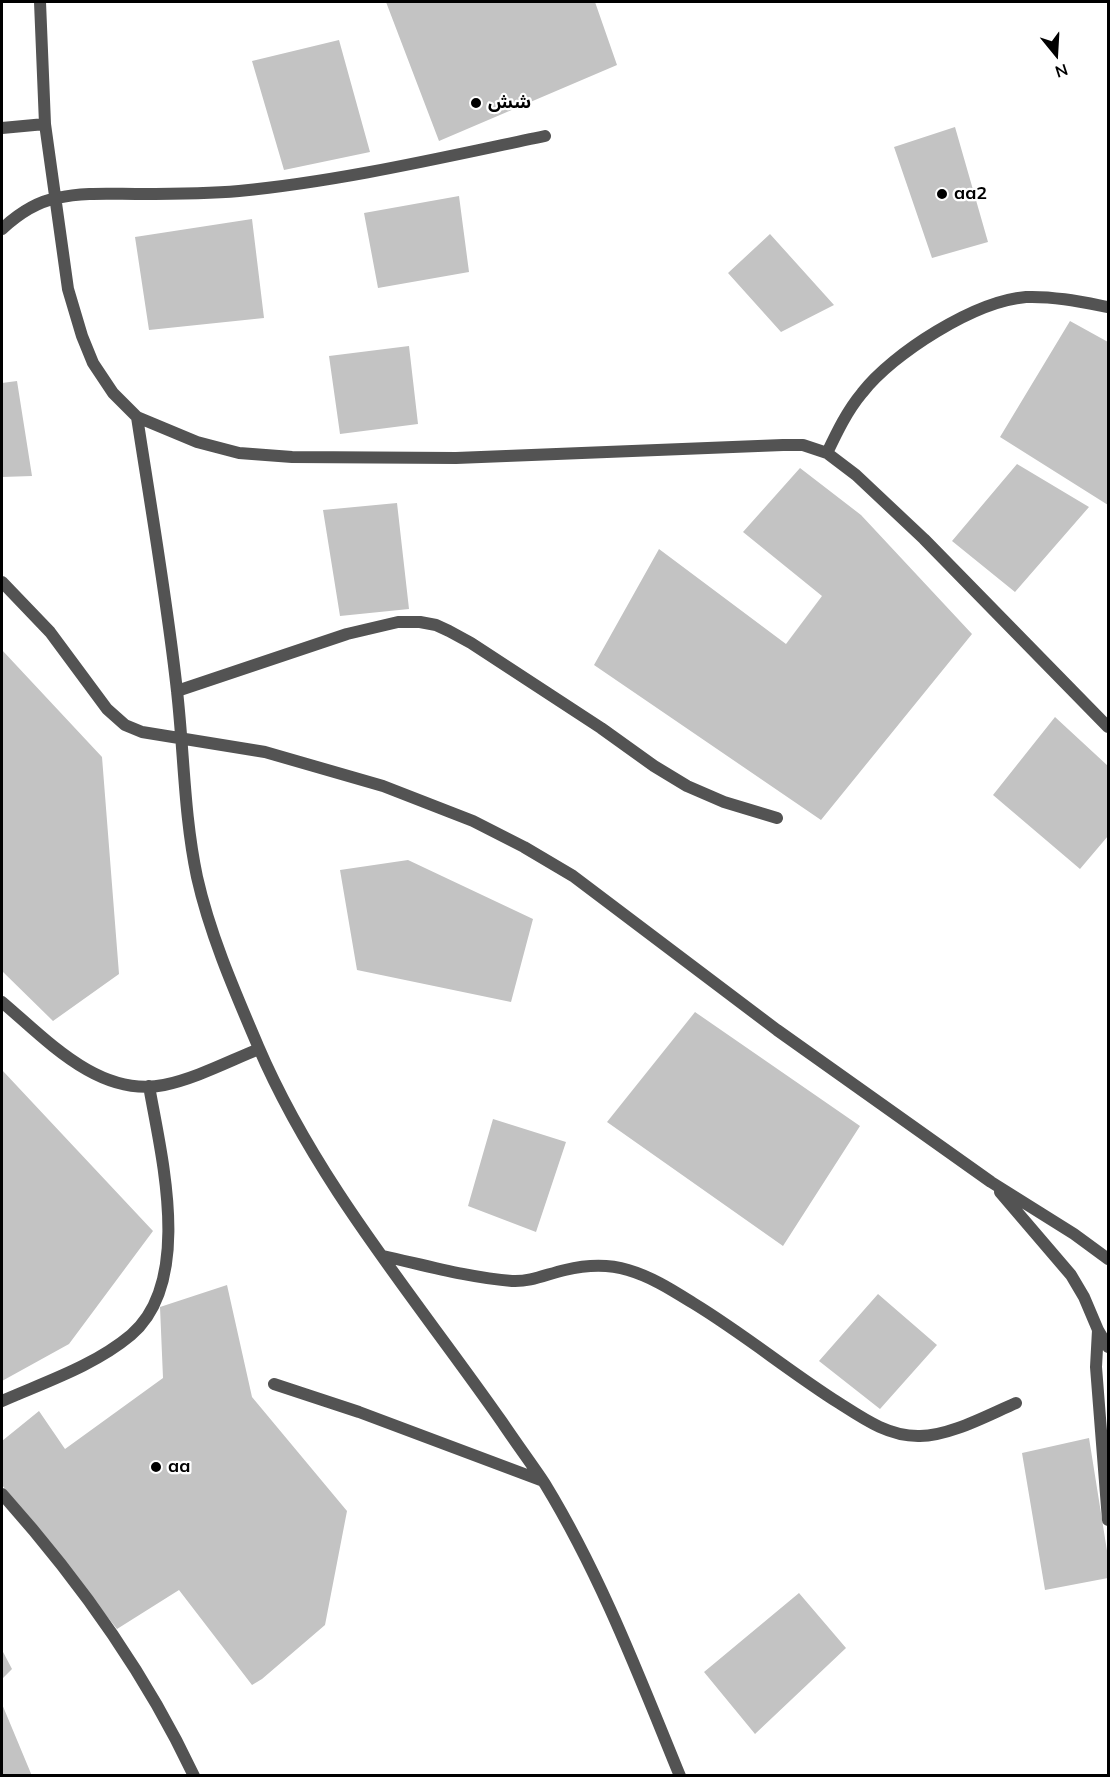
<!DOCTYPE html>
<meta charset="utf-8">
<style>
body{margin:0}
#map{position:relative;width:1110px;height:1777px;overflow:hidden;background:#fff;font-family:Mulish,sans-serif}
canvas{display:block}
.frame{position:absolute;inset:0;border:3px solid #000;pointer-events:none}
.north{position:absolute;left:1026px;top:24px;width:60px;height:60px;-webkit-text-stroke:4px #fff;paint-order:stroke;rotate:162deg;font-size:16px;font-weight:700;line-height:24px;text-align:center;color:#000}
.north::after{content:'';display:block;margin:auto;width:21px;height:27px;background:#000;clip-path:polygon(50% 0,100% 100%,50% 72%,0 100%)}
</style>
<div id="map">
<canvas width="1110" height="1777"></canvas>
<div class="frame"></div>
<div class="north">N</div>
</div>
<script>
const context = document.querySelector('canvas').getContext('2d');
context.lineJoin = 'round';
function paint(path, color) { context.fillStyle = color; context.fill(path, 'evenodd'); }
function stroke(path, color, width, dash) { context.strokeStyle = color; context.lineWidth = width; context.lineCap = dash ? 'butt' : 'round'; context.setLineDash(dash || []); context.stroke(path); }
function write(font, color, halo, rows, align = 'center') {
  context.font = font + ' Mulish,"Noto Sans Arabic",sans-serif'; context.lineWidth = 4.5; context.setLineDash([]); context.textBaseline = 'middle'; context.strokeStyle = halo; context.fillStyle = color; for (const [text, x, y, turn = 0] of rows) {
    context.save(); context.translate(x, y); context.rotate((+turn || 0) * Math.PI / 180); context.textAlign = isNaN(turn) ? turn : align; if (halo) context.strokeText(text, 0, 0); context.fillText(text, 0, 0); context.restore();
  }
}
const building = new Path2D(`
 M386,2H595L617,65L439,141Z
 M339,40L370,152L284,170L252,61Z
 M955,127L988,242L932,258L894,147Z
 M459,196L469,272L378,288L364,213Z
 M252,219L264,318L149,330L135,237Z
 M770,234L834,305L781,332L728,273Z
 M1070,321L1108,342V505L1000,437Z
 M409,346L418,424L340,434L329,356Z
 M17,381L32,476L2,477V383Z
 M1017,464L1089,507L1015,592L952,541Z
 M800,468L861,515L972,634L821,820L594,665L659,549L786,644L822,596L743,532Z
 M397,503L409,609L340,616L323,510Z
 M2,650L102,757L119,974L53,1021L2,971Z
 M1055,717L1108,766V836L1080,869L993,795Z
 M408,860L533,919L511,1002L357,970L340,870Z
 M695,1012L860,1126L783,1246L607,1122Z
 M2,1070L153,1231L69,1344L2,1381Z
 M493,1119L566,1142L536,1232L468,1206Z
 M227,1285L252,1397L347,1511L325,1625L262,1679L252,1685L179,1590L117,1629L2,1485V1441L39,1411L65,1449L163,1378L160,1307Z
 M878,1294L937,1345L880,1409L819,1361Z
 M1089,1438L1108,1557V1578L1045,1590L1022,1453Z
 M799,1593L846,1648L755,1734L704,1672Z
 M2,1650L12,1669L2,1679Z
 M2,1704L32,1776H2Z`);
const street = new Path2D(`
 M40,2L45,124L68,289L82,336L93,363L113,393L137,417L197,442L239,453L292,457L456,458L783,445H803L827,453L856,475L924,539L1108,727
 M2,128L45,124
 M2,229C17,215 36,202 57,198C84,192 111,194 139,194C172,194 206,194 239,191C342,181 444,157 545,136
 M137,417C151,508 167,600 177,691C184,753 184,816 197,877C210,935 235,992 258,1046C317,1184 417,1300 502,1422C516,1443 531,1463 545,1484C601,1576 639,1676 680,1776
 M827,453C837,432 847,411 862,393C893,353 975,301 1026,297C1054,296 1082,302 1108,307
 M2,582L50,632L107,709L125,725L142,732L265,752L383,786L473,821L524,847L573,876L777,1030L991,1182L1074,1234L1108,1259
 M177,691L347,634L398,622H420L436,625L449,631L471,643L601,728L654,766L687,786L724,802L777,818
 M2,1002C47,1040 99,1098 164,1085C197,1078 229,1061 259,1049
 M1000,1192L1071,1275L1084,1297L1098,1330L1108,1347
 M383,1256C424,1265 470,1278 512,1281C531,1282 547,1274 565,1270C586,1265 608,1264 628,1270C652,1277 672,1290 693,1303C744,1334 790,1372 839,1403C864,1419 888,1436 918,1436C948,1437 988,1415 1016,1403
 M1098,1330L1096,1367L1108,1520
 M274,1384L359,1412L543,1481
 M2,1401C45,1382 94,1366 131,1335C194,1281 161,1155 149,1086
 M2,1494C78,1579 145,1672 194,1776`);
const markers = [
 [476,103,6,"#000"],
 [942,194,6,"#000"],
 [156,1467,6,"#000"]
];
const poiNames = [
 ["شش",488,103],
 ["aa2",954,194],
 ["aa",168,1467]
];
paint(building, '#c3c3c3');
stroke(street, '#535353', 12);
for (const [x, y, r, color] of markers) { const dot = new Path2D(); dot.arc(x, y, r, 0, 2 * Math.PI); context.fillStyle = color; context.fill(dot); stroke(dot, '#fff', 2); }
write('bold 18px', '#000', '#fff', poiNames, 'left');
</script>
